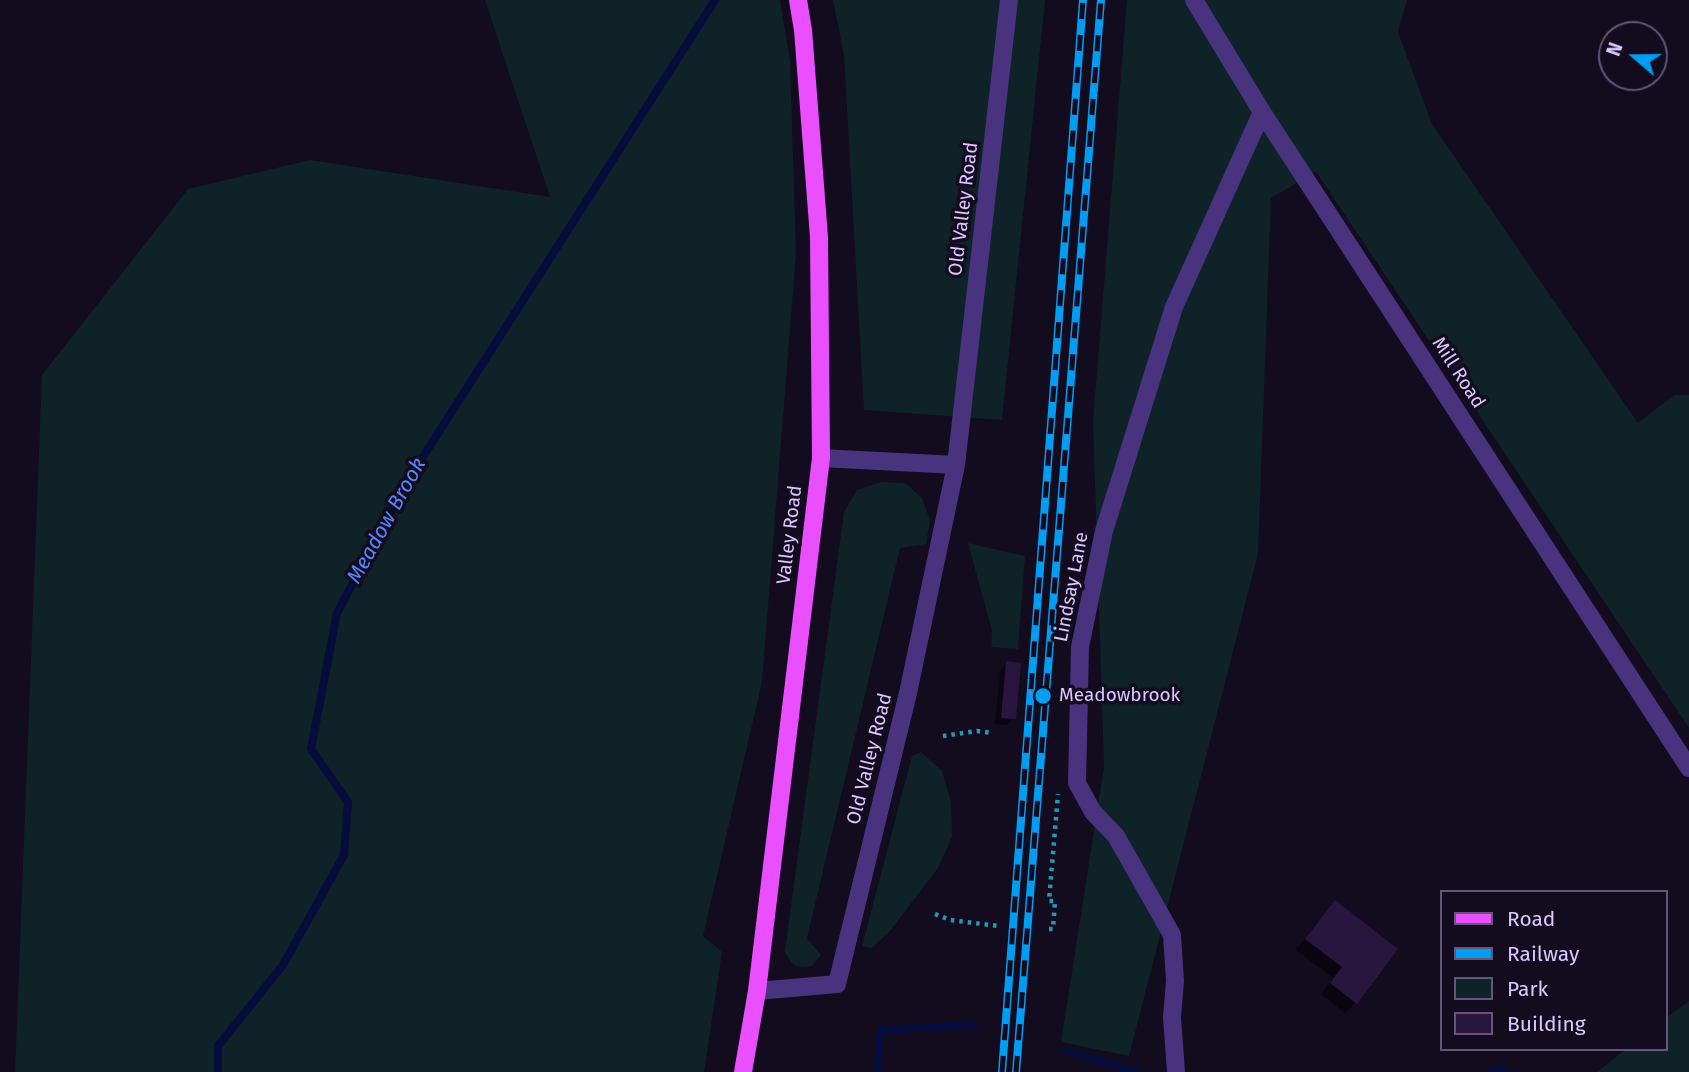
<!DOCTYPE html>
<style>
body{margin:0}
#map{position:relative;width:1689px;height:1072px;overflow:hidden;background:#130b1e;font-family:"Fira Sans",sans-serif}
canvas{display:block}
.legend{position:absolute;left:1440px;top:890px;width:228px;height:161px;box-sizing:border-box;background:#130b1e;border:2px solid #635678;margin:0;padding:9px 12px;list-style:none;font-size:21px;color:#dcc7ff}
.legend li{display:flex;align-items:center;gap:14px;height:35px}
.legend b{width:35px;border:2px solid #635678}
.north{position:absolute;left:1598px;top:21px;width:70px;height:70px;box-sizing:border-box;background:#130b1e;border:2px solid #635678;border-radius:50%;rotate:290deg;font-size:19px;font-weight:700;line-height:28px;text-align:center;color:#dcc7ff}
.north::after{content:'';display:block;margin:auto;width:24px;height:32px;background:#009df2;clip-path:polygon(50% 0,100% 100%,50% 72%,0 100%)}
</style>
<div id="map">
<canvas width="1689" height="1072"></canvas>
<ul class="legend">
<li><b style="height:9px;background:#e94eff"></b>Road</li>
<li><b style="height:9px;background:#009df2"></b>Railway</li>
<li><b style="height:19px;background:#0e2228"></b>Park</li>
<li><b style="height:19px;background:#29163f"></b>Building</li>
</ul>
<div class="north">N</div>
</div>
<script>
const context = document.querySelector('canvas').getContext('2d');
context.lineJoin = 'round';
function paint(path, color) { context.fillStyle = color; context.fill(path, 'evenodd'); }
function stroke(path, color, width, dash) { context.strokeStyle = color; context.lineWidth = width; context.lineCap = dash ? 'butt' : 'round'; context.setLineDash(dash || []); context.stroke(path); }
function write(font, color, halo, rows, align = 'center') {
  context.font = font + ' "Fira Sans",sans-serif'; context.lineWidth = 7; context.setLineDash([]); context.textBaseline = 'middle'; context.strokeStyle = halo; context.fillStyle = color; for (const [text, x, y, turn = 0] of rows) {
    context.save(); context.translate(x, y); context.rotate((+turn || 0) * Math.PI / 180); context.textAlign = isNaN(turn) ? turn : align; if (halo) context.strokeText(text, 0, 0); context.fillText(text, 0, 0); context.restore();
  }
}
const green = new Path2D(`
 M485,0H780L790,61L796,253L762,682L703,936L722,952L704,1072H15L42,375L188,189L310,160L550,197Z
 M833,0H1045L1002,420L864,410L844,55Z
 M1127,0H1407L1398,32L1432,124L1638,423L1674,395H1689V728L1316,172L1271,198L1258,554L1129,1056L1061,1042L1104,767L1093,421Z
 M881,482L905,483L922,498L930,520L926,544L900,548L807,938L821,955L812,966C796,968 791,966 785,951L844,512L857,490Z
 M968,543L1025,556L1018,649L991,647L992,631Z
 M921,752L942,771L951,802L952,837L938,868L890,931L872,948L862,946L912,756Z
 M1689,1001V1072H1597L1626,1049H1666V1018Z`);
const shadow = new Path2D(`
 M1007,663L1014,718L1007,725L995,724L1000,670Z
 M1335,902L1355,1003L1345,1013L1321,994L1333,978L1296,950L1325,913Z`);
const stream = new Path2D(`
 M1066,1051L1137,1072
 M218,1072V1046L283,965L344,855L348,802L311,749L337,613L410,477L715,0
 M877,1072L881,1030L974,1025
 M1491,1072L1501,1069L1504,1072`);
const building = new Path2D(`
 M1006,661L1021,663L1016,719L1001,718Z
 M1335,900L1398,949L1357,1004L1330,983L1342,967L1305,939Z`);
const path = new Path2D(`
 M943,736L977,731L992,733
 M935,914L950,920L999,926
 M1049,929H1053L1055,901H1049L1058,794`);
const minor = new Path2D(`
 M1194,0L1262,112L1689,768
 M821,458L956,465
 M757,991L837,984L908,693L956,465L1009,0
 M1176,1072L1172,1017L1175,981L1172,935L1116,836L1093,812L1077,783L1080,647L1104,531L1174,307L1262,112`);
const major = new Path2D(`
 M743,1072L757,991L821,458L819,237L803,30L798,0`);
const rail = new Path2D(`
 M1002,1072L1083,0
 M1016,1072L1101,0`);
const markers = [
 [1043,696,9,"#009df2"]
];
const streetNames = [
 ["Old Valley Road",964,209,-83],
 ["Mill Road",1458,373,57],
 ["Valley Road",790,535,-83],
 ["Lindsay Lane",1072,587,-79],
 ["Old Valley Road",870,759,-76]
];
const poiNames = [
 ["Meadowbrook",1059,696]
];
const waterNames = [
 ["Meadow Brook",387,521,-61]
];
paint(green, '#0e2228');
paint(shadow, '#0007');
stroke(stream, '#060c3b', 8);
paint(building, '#29163f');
stroke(path, '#2798b3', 4.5, [3.5, 5]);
stroke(minor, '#49337f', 18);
stroke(major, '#e94eff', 18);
stroke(rail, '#009df2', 8);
stroke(rail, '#130b1e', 5, [16]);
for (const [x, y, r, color] of markers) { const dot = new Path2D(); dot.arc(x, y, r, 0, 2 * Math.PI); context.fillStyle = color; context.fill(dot); stroke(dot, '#130b1e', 2.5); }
write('19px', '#dcc7ff', '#130b1e', streetNames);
write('19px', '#dcc7ff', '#130b1e', poiNames, 'left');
write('italic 21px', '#5586ff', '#130b1e', waterNames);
</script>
